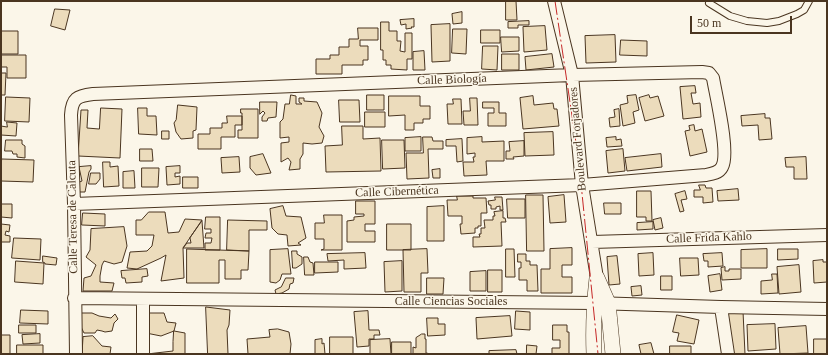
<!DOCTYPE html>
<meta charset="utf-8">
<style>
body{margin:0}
#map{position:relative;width:828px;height:355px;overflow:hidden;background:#fbf6e9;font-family:Georgia,serif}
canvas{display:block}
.frame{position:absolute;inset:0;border:2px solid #4a3520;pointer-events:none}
.scale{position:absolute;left:690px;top:16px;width:102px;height:18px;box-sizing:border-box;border:2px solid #4a3520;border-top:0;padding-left:5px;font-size:12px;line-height:14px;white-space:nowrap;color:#4a3520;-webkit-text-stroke:3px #fbf6e9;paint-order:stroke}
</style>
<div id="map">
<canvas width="828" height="355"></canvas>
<div class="frame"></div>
<div class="scale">50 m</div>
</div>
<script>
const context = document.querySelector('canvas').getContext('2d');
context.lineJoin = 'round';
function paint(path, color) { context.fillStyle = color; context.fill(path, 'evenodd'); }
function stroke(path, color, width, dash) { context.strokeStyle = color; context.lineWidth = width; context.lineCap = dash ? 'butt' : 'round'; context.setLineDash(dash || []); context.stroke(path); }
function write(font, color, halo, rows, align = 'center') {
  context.font = font + ' Georgia,serif'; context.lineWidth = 3; context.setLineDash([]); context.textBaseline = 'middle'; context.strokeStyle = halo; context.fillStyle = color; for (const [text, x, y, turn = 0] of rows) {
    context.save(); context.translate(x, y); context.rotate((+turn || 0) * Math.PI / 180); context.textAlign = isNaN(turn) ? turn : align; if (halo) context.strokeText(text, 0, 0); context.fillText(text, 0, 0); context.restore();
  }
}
const building = new Path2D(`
 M506,1H516L517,20H506Z
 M55,9L70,10L65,30L51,26Z
 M462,12V23L453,24L452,14Z
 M414,19V27H411L412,28L406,29V24L401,25L400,20Z
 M529,21V25H518V28H508V22Z
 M381,22H389V31H397V41H401L400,51L405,52V33H412V59H407V70L391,69V65H386V60H383V50H381Z
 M450,24V61L432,62L431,25Z
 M545,26L547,50L524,52L523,27Z
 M358,28H378V40H360V46H368V60H363V65H342V74H316V59H330V55H339V47H349V39H358Z
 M453,29H467L466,54L452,53Z
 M481,30H500V43H481Z
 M1,31H18V54H1Z
 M615,35L616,62L586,63L585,36Z
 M501,37H519V51L502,52Z
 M621,40L647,41V56L620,55Z
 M483,46H498L497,70L482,69Z
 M424,51L425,70H413V52Z
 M502,54H519V70H502Z
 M552,54L554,67L526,70L525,57Z
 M1,55H26V78H7V67H1Z
 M1,73H6L5,95H1Z
 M695,86L696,93H691L693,104L700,103L701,117L683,119L680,87Z
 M291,95L296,96V104H302L299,102V98H304V101L317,102L322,113L319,127L324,136L322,143L312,144L303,143V154L300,159V169L289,170L291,162L288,158L281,162V143L289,142V137L280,138V122L283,119L285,104H289Z
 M367,95H384V110H367Z
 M636,95L639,110L633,112L635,123L623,126L620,105L628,103L627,96Z
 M649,95L650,98L658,96L664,116L645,121L639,98Z
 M389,96H420V106H430V119H423V123H414V130H405V115L389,116Z
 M533,96L534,105L553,103L554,109H557L559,126L523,129L520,98Z
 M6,97L30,98L29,122L5,121Z
 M470,98H477L478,125H464L463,111H470Z
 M453,99H461L462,124H448L447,104H453Z
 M339,100H359L360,122H340Z
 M260,102H277L276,117L268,118L267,121H262V117L265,113L263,111L260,114Z
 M483,102H499V113H506V126H488V113H494V108H483Z
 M178,105L197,107L196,130L193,131V138L181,139L176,132L174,123L176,120Z
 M101,108L122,109L120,158L78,156L81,110H88L87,128L99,129Z
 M138,108H147V116H156L157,135L139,134Z
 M241,109H258V138H238V130H242V113H241Z
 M619,109L620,126L610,127L609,118L615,117L614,110Z
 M365,112H385V127H365Z
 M765,114V118H770L772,139L759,140L758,125L742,126L741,116Z
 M227,116H242V125H235V137H221V149H198V134H210V128H222V123H227Z
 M7,122L17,123L16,136L1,135V126L7,127Z
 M694,125L695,131L702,129L707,152L690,156L685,131L690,130L689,126Z
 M342,126H363V139L380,138L381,171L326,172L325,146L342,145Z
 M162,131H169V139H162Z
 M553,132L554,155L525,156L524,133Z
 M421,137V151H405V138Z
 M423,137H432L433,141H443V149H428L429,178L407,179L406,153H423Z
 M482,137V142L504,141V161H486L487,175L464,176L463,162H474L473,157H475V153L467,154V138Z
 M616,137V140L621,139L622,146L607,147L606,138Z
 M462,139L463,161L457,162L456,146H446V140Z
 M6,140H22V144L25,146V158L17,157V154H13L12,151H5Z
 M382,140H404L405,168L383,169Z
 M524,141V156L513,157L514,159H506V151H510L509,142Z
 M140,149H152L153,161H140Z
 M623,149L625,171L608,173L606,151Z
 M263,154L271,173L256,175L250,168V157Z
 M661,154L662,167L627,171L625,158Z
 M239,157L240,172L222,173L221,158Z
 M806,157L807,179H794V167H786L785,158Z
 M2,159L34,160L33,182L1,181Z
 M103,162H110V167L118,166L119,186L104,187Z
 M91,166V169L89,172L85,192H78L77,183L82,181L79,167Z
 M180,166V173H175V177L180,176V184L167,185L166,167Z
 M142,168H159L158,187H142Z
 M440,169V178H433L432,170Z
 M134,171L135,188H123V172Z
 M91,173H100V179L96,184H89Z
 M183,177H198V188H183Z
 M699,185H705L706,188H712L713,202L703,203V197H694V190H700Z
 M738,189L739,200L718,201L717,191Z
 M637,191H651L652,221H646V217H637Z
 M685,191L687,199L681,200L684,211L680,212L675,194Z
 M526,195H543L544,251H527Z
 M564,195L566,222L550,223L548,197Z
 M457,196H473V198H486L487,213H481V226H478V228H475V233L461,234L460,224H462V216H448L447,200H457Z
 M495,197H502L503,210H500V206L496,207V209H491V205H489L488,201L495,200Z
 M507,199H525V218H508Z
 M356,201H375V224H365V231H375V242H347V221L354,220V217L364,216V214H356Z
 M604,203H621V214H605Z
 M1,204H12V218L1,217Z
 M283,206L286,216L301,217L306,238L298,243L301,245L288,246L287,235L278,234L272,228L270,209Z
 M444,206V241H427V207Z
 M503,211V218H505L506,222H501L502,246L473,247V237H480L479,234H481V228H485L484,220H493V216H495L494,212Z
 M149,212H165L168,233L179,232L185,219L202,220L183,248L184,278L161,281L166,255L161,258L137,269L127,268L130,252L147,251L152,246L154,235H136V220H141Z
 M83,213L105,214V226L82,225Z
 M324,215H342V250H321L324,249V239H315V223H324Z
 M206,217H220V250H205V243H211L212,238H205L206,233H211V229H205Z
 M661,218L663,228L655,230L653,220Z
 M228,220L267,221V230H249V251L227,250Z
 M202,221L204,248H183L187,243H191L190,238Z
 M653,222V229L637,230V223Z
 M1,224L10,225L9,232L6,231L5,235L10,236V242H1Z
 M387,224H411V250H387Z
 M124,227L127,246L122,262L114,264L104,261L102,265L100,276V282L114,283L112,291H83L84,278L91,276L96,265L86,257L90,250L91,229Z
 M14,238L41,239L40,260L12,258Z
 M572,248V265H562V277H572V293H541V269H550V249Z
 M187,249L249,251L248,270H241V279H225V260H219V283H187Z
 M288,249L291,274H282L280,280L276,283L270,282V250Z
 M427,249L428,273H421V292H404L403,250Z
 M506,249H514L515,277H506Z
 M767,249V268H741V250Z
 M778,249H798V259L778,260Z
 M292,251H297V254L302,257V264L296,268H293Z
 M365,253L366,268L344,269V260L328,261L327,254Z
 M653,253L654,275L639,276L638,254Z
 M722,253L723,266L708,267V261H704L703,254Z
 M518,254H526V261H530V265H537L538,291H527V280H519V268H521V262H518Z
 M43,256L57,258L56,265L45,264V263L43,262Z
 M617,256L620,284L609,285L607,257Z
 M304,257H308L310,262L313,263L314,275H305Z
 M680,258H698L699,275L681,276Z
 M823,260V262H827V282L814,283L813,261Z
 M16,261L44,263L43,284L15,282Z
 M402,261V291L385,292L384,262Z
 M315,262H338V272L315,273Z
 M799,265L801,292L779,294L777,267Z
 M725,267V271H729V269H741V279L722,280L721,268Z
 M147,269L148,276L142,277V282L126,283L125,278H122L121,271Z
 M488,270H502V292H488Z
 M486,271V291H470V272Z
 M720,274L722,290L710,292L708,276Z
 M772,274H777L778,293L761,294V281L772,280Z
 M661,276H672V290H661Z
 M286,278H294L293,283L290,284L289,289L282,293L276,294L275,290L281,287Z
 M427,278H444L443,294H427Z
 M641,286L642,295L632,296L631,287Z
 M206,307L230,310L229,325L227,330L228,354H208Z
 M21,310L48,311V324L20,323Z
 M368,311L369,330H379L380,335H374V339H369V346L357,347L354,312Z
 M516,311L530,312V330L515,329Z
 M743,311L745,354H729L726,312Z
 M81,313H92L99,316L111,318L115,314L118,319L114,323L112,331L105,332L102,331L97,330L95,333H84L81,327Z
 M146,313H164L167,322L176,323L174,331L161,336L146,333Z
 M677,315L699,320L694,344L677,341L679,333L673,332Z
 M510,316L512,336L477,339L476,318Z
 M427,318H438V324H445V335L428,336Z
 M775,324L776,349L748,351L747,325Z
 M19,325H36V333H19Z
 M553,325H567V332H569V354H552V348H560V340H553Z
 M806,326L808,353L780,354L778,328Z
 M278,329L289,332L291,344L290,354H248L247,339L270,337L269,330Z
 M174,331L185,333V354H147L173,351V342Z
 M40,334V343L23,344L22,335Z
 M422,334H425V339H426V353L431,354H413V347L416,348V338Z
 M1,335H10V354H1Z
 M93,336L102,346L111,347L110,354H82L83,337Z
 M330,337H353V354H330Z
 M322,339V344L324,343L325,354H315V340Z
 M390,339L391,354H370V340Z
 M814,339H827V354H814Z
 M392,342H411V354H392Z
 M651,343L654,354H641L639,345Z
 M17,345H43V354H17Z
 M527,345L537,346L536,354H520H526Z
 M670,346H691V354H670Z
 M516,350L517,354H489V351Z`);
const service = new Path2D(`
 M709,3L730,16L747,21L767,23L779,21L797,14L804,10L809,1`);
const minor = new Path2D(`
 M554,1L572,75L582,185L597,278
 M74,204L582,185L706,175C712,174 719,173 722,167C730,153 716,96 713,78L709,73L702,72L572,75L93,94C77,96 72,98 71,115L74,204L76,354
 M592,242L827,235
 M74,298L594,303L721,307L827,309
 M721,307L728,354
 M143,354V300`);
const tertiary = new Path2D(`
 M597,278L608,303L613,354
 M594,354C593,329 594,304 597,278`);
const power = new Path2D(`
 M555,1L579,163L598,354`);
const streetNames = [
 ["Calle Biología",452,80,-2],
 ["Boulevard Forjadores",578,139,-95],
 ["Calle Cibernética",397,192,-2],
 ["Calle Teresa de Calcuta",73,217,-91],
 ["Calle Frida Kahlo",709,238,-2],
 ["Calle Ciencias Sociales",451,302]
];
paint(building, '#ecdcbc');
stroke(building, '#4a3520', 1);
stroke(service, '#4a3520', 8);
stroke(minor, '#4a3520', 14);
stroke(tertiary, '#4a3520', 16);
stroke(service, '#fbf6e9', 6);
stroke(minor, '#fbf6e9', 12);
stroke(tertiary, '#fbf6e9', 15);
stroke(power, '#c62828', 1, [14, 3, 2, 3]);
write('12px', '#4a3520', '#fbf6e9', streetNames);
</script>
